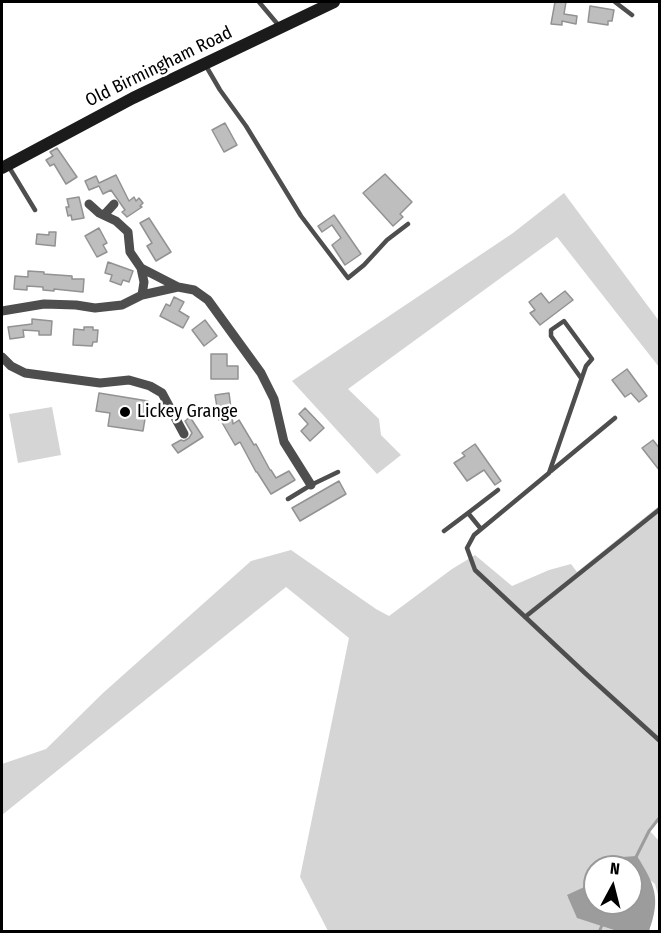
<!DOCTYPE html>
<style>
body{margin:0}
#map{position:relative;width:661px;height:933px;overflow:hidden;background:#fff;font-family:"Fira Sans Condensed",sans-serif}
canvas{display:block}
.frame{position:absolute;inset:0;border:3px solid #000;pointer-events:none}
.north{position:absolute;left:583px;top:855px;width:60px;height:60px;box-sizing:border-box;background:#fff;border:2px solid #999;border-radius:50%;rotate:7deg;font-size:16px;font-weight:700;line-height:24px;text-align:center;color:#000}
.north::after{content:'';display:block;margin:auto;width:21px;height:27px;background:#000;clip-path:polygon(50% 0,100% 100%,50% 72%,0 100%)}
</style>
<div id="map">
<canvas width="661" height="933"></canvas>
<div class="frame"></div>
<div class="north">N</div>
</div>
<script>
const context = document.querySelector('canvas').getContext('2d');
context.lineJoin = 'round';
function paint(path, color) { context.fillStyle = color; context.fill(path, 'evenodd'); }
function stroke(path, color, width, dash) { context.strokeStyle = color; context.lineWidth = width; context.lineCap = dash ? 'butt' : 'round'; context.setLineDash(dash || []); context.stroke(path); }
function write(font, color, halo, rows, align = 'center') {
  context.font = font + ' "Fira Sans Condensed",sans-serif'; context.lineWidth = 5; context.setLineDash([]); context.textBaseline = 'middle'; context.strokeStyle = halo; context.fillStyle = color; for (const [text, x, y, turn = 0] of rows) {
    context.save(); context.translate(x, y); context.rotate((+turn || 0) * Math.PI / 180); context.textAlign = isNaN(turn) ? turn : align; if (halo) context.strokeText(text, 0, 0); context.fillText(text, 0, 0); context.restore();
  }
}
const green = new Path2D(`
 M564,193L659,321V367L557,237L348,389L379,419L381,435L401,455L377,474L292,381L513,233Z
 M52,407L61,455L18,463L9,414Z
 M659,506L660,817L650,831L659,841V898L655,884L622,857L613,867H595V882L567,896L602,926L617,931H328L300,877L349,638L286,587L2,815V764L46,749L103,693L251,561L291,550L376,609L389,616L452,569L475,555L512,586L549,570L571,564L577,572Z`);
const water = new Path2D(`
 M637,856C655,885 661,898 649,931H617L577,918L567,895L595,882V903H631V867H613L622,857Z`);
const stream = new Path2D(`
 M635,859L649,831L660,817
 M599,932L603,923`);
const building = new Path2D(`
 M555,2H566L564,14L577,16L576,24L562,21V25L551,24Z
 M590,6L614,10L612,21H608V25L588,22Z
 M225,123L237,145L224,152L212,130Z
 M57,148L77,177L66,184L54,164L50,166L46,160L53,156L50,152Z
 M385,174L412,202L400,214L403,217L393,226L363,193Z
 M116,175L129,201L134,197L136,201L139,198L143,203L140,206L142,207L127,217L122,212L125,210L111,190L103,194L99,186L89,190L85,181L96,176L99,183Z
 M79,197L84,218L72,220L71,215L68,216L66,207H69L67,199Z
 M334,215L361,254L345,265L332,245L341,238L332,225L322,232L318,226Z
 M149,218L171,252L156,261L147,246L152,243L140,223Z
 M99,228L107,243L103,245L107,252L97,257L85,236Z
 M49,232H56L55,246L36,244L37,234L49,235Z
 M108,262L133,271L129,282L123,280L121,285L110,281L112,275L105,273Z
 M28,271L44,272V274L72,276V279H84L83,292L54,289V291L43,290V287L27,286V290L14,289L15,276L28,277Z
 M565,291L573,300L540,325L530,313L535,310L529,302L541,293L549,303Z
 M174,297L184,302L179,311L189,317L183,328L160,316L166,304L170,306Z
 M32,319L52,321L51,335H39V331L23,330L24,337L10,339L8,327L32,324Z
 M205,320L217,336L204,346L192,330Z
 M84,327H93V330H98L97,342H93L92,346L73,345L74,329L84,330Z
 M211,354H227V366H238V379H211Z
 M627,369L647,396L639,402L631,393L625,397L612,380Z
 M99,393L148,401L143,431L108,426L110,413L96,411Z
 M229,393L233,424L239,420L254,445L256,444L270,470H271L276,478L289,471L295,480L271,494L257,472H256L240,442L235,445L220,419L219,420L215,395Z
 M305,408L324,428L310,441L301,431L308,424L299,414Z
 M190,417L203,437L178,453L172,445L181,440L184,441L189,438L192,433L185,421Z
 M653,440L660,449V471L642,448Z
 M475,444L501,481L495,485L484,470L467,481L454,463L465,456L462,453Z
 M339,481L346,494L300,521L292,508Z`);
const lane = new Path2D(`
 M259,2L280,27
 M615,2L632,15
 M206,66L220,90L246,126L301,216L348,278L364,265L387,240L408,224
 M9,167L35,210
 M581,378L551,336V330L564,321L592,359L586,366L549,473L474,535L467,548L475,570L585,673L660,741
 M551,471L615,418
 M288,499L311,485L338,472
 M481,529L468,513L498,490
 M444,531L468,513
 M525,617L660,509`);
const street = new Path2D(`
 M89,204L99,213L116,221L128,232L130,252L141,268L144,282L142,295
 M104,215L114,204
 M141,268L178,287
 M2,311L44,304L76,305L95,308L122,305L142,295L178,287L194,290L208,300L261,373L274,399L284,442L311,485
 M2,357L11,366L25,373L100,383L129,380L150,386L162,393L184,434`);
const secondary = new Path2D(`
 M2,168L133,98L334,2`);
const markers = [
 [125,412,6,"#000"]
];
const streetNames = [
 ["Old Birmingham Road",159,67,-26]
];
const poiNames = [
 ["Lickey Grange",137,412]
];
paint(green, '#d5d5d5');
paint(water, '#9c9c9c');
stroke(stream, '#9c9c9c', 3);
paint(building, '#bebebe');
stroke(building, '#929292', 1.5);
stroke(lane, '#4e4e4e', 4.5);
stroke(street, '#4e4e4e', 9);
stroke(secondary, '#1b1b1b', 12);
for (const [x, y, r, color] of markers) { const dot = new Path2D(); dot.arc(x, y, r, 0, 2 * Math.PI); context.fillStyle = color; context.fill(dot); stroke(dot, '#fff', 2); }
write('18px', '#000', '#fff', streetNames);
write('18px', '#000', '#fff', poiNames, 'left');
</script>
